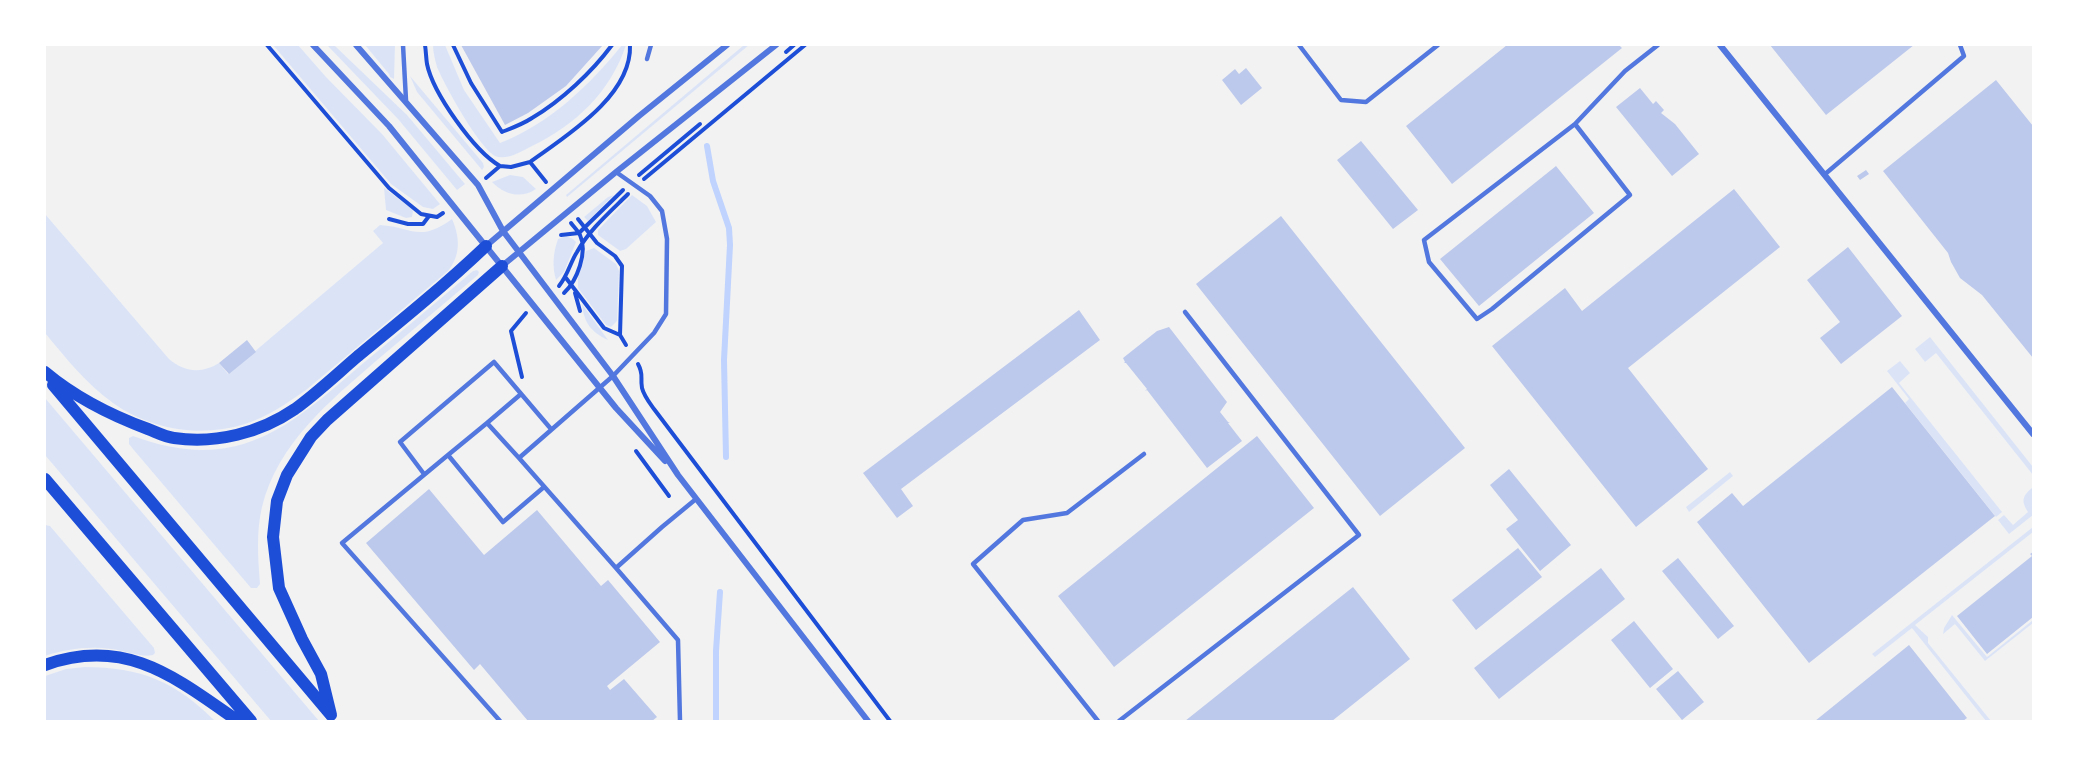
<!DOCTYPE html>
<style>
body{margin:0}
#map{position:relative;width:2078px;height:766px;overflow:hidden;background:#f2f2f2;font-family:Karla,sans-serif}
canvas{display:block}
.frame{position:absolute;inset:0;border:46px solid #fff;pointer-events:none}
</style>
<div id="map">
<canvas width="2078" height="766"></canvas>
<div class="frame"></div>
</div>
<script>
const context = document.querySelector('canvas').getContext('2d');
context.lineJoin = 'round';
function paint(path, color) { context.fillStyle = color; context.fill(path, 'evenodd'); }
function stroke(path, color, width, dash) { context.strokeStyle = color; context.lineWidth = width; context.lineCap = dash ? 'butt' : 'round'; context.setLineDash(dash || []); context.stroke(path); }
const green = new Path2D(`
 M273,45H298L326,77L382,134L440,204L433,209L423,207L391,184Z
 M327,45H334L407,115L465,184L457,190L398,119Z
 M365,45H395L394,79L390,77L389,74Z
 M433,45H445L464,90L500,143C549,124 590,85 622,45H626C611,91 576,125 532,146C522,151 510,159 498,157C482,154 444,84 437,67C435,60 433,52 433,45Z
 M744,45H749L567,197L566,195Z
 M410,76L483,163L484,167L482,170L417,92Z
 M510,175L523,177L536,189C522,199 504,195 492,182Z
 M384,188L411,208L413,211L412,217L406,218L386,210Z
 M614,195L588,221L584,217L608,197Z
 M632,195L647,206L656,222L626,249L620,251L598,235V230Z
 M45,214L169,359C184,372 202,374 219,363L228,374L383,243L373,231L380,225C413,227 419,243 452,219C460,237 461,255 448,271L306,390C287,403 268,417 245,424C201,438 151,430 113,403C86,384 66,358 45,333Z
 M566,236L573,239L576,242L564,272L556,280C552,266 553,253 558,239Z
 M594,248L616,264L619,271L617,321L611,327L606,325L578,288V277L586,251Z
 M477,270L479,272L478,275C444,304 410,332 376,361C329,402 278,443 262,507C256,532 258,558 260,584L257,588H251L133,449L129,444V438L133,436C236,474 287,429 361,365C399,334 436,302 473,271Z
 M582,304L608,340C591,332 584,323 582,304Z
 M1930,337L2033,467V475L1936,353L1925,362L1915,349Z
 M1900,361L1910,373L1899,383L2002,512L1996,517L1905,403L1909,399L1887,371Z
 M45,398L319,721H271L45,455Z
 M1730,472L1733,476L1689,512L1686,507Z
 M2033,487V515L2009,534L1998,520L2004,515L2013,525L2028,512C2021,501 2022,496 2033,487Z
 M45,525L50,526L154,648L155,653L153,655C141,658 124,650 111,649C89,646 66,649 45,656Z
 M2033,527V532L1915,625L1928,637V643L1991,721H1986L1912,628L1875,657L1872,654Z
 M1952,615L1987,657L2033,620V623L1985,661L1955,624L1943,634L1944,628Z
 M85,667C141,667 176,682 215,721H45V676L66,669Z`);
const stream = new Path2D(`
 M707,146L713,181L729,228L730,245L724,360L726,457
 M716,721V651L720,592`);
const building = new Path2D(`
 M461,45H603L566,86L528,113L505,125Z
 M1507,45H1619L1622,48L1452,184L1406,126Z
 M1770,45H1914L1826,115Z
 M1246,68L1262,88L1241,105L1222,80L1235,69L1239,74Z
 M1996,80L2033,126V358L1982,295L1960,278L1951,262L1948,253L1883,171Z
 M1640,88L1653,104L1656,101L1664,110L1661,113L1675,124L1699,154L1672,176L1616,107Z
 M1361,141L1418,210L1393,229L1337,160Z
 M1556,166L1594,213L1479,306L1440,259Z
 M1866,170L1869,174L1860,180L1857,176Z
 M1734,189L1780,247L1628,368L1708,469L1636,527L1492,346L1565,288L1582,311Z
 M1281,216L1465,448L1380,516L1196,284Z
 M1848,247L1902,316L1841,364L1820,338L1840,322L1807,280Z
 M1079,310L1100,340L901,489L913,506L897,518L863,473Z
 M1169,327L1227,402L1220,412L1228,422H1230L1228,423L1242,441L1207,468L1147,390L1145,391L1147,389L1126,363H1124L1125,362L1123,358L1157,331Z
 M247,340L256,352L229,374L219,363Z
 M1892,387L1995,516L1809,663L1697,522L1732,493L1743,506Z
 M1257,436L1314,508L1114,667L1058,596Z
 M1509,469L1571,545L1540,571L1506,529L1518,520L1490,485Z
 M429,489L484,555L537,510L601,586L608,580L660,642L607,686L610,690L624,679L657,717L652,721H528L480,664L474,670L366,543Z
 M1518,548L1542,577L1476,630L1452,600Z
 M2033,552V617L1987,654L1957,616L2032,556L2030,554Z
 M1678,558L1734,626L1718,639L1662,571Z
 M1601,568L1625,599L1499,699L1474,668Z
 M1353,587L1410,659L1332,721H1185Z
 M1634,621L1673,669L1650,688L1611,640Z
 M1909,645L1967,718L1963,721H1815Z
 M1678,671L1704,702L1682,720L1656,689Z`);
const path = new Path2D(`
 M267,45L389,188L421,214L437,217L443,213
 M425,45C426,51 426,58 427,64C433,93 474,151 500,166L486,178
 M453,45L471,83L502,132C512,128 523,124 532,118C561,101 592,72 612,45
 M786,52L794,45
 M530,162C566,136 632,96 630,45
 M500,166L511,167L530,162L546,182
 M639,175L700,124
 M644,179L805,45
 M389,219L408,224H423L429,216
 M578,219L597,243L615,256L622,266L620,335
 M561,235L579,233L623,190
 M566,278L604,328L620,335L626,345
 M559,286C568,275 570,263 577,252C589,230 610,212 628,194
 M564,293C577,281 588,252 580,235C578,231 574,227 571,223
 M575,293L580,311
 M638,364C644,375 640,376 642,388C644,396 649,402 654,409L890,721
 M522,377L511,331L526,313
 M636,451L669,496`);
const service = new Path2D(`
 M403,45L406,100
 M1299,45L1341,100L1366,102L1438,45
 M647,59L651,45
 M1575,124L1424,240L1429,262L1477,319L1492,309L1630,195L1575,124L1625,71L1658,45
 M616,172L650,196L662,211L667,239L666,314L654,333L613,376L519,458L616,568L662,527L696,499
 M1824,175L1964,56L1960,45
 M487,423L521,394
 M448,455L487,423L519,458
 M424,474L400,442L494,362L551,429
 M616,568L678,640L680,721
 M500,721L342,543L448,455L503,522L544,487
 M1098,721L973,564L1023,520L1067,513L1144,454
 M1119,721L1359,535L1185,312`);
const minor = new Path2D(`
 M313,45L389,126L616,408L665,461
 M356,45L478,185L503,231L613,376L678,475L868,721
 M1720,45L2033,434
 M486,246L639,116L727,45
 M502,266L616,172L776,45`);
const secondary = new Path2D(`
 M45,372C76,398 110,415 148,429C156,432 165,437 174,438C216,444 260,433 295,409C317,393 337,374 358,356C402,320 445,285 486,246
 M53,385L330,714
 M45,479L251,721
 M45,665C126,636 176,678 238,721
 M331,715L321,674L302,639L279,588L273,537L277,501L287,475L311,437L327,420L502,266`);
paint(green, '#dbe4f7');
stroke(stream, '#bfd3fe', 6);
paint(building, '#bdc9ec');
stroke(path, '#1d4ed8', 4);
stroke(service, '#5277de', 4.5);
stroke(minor, '#5277de', 6);
stroke(secondary, '#1d4ed8', 12);
</script>
